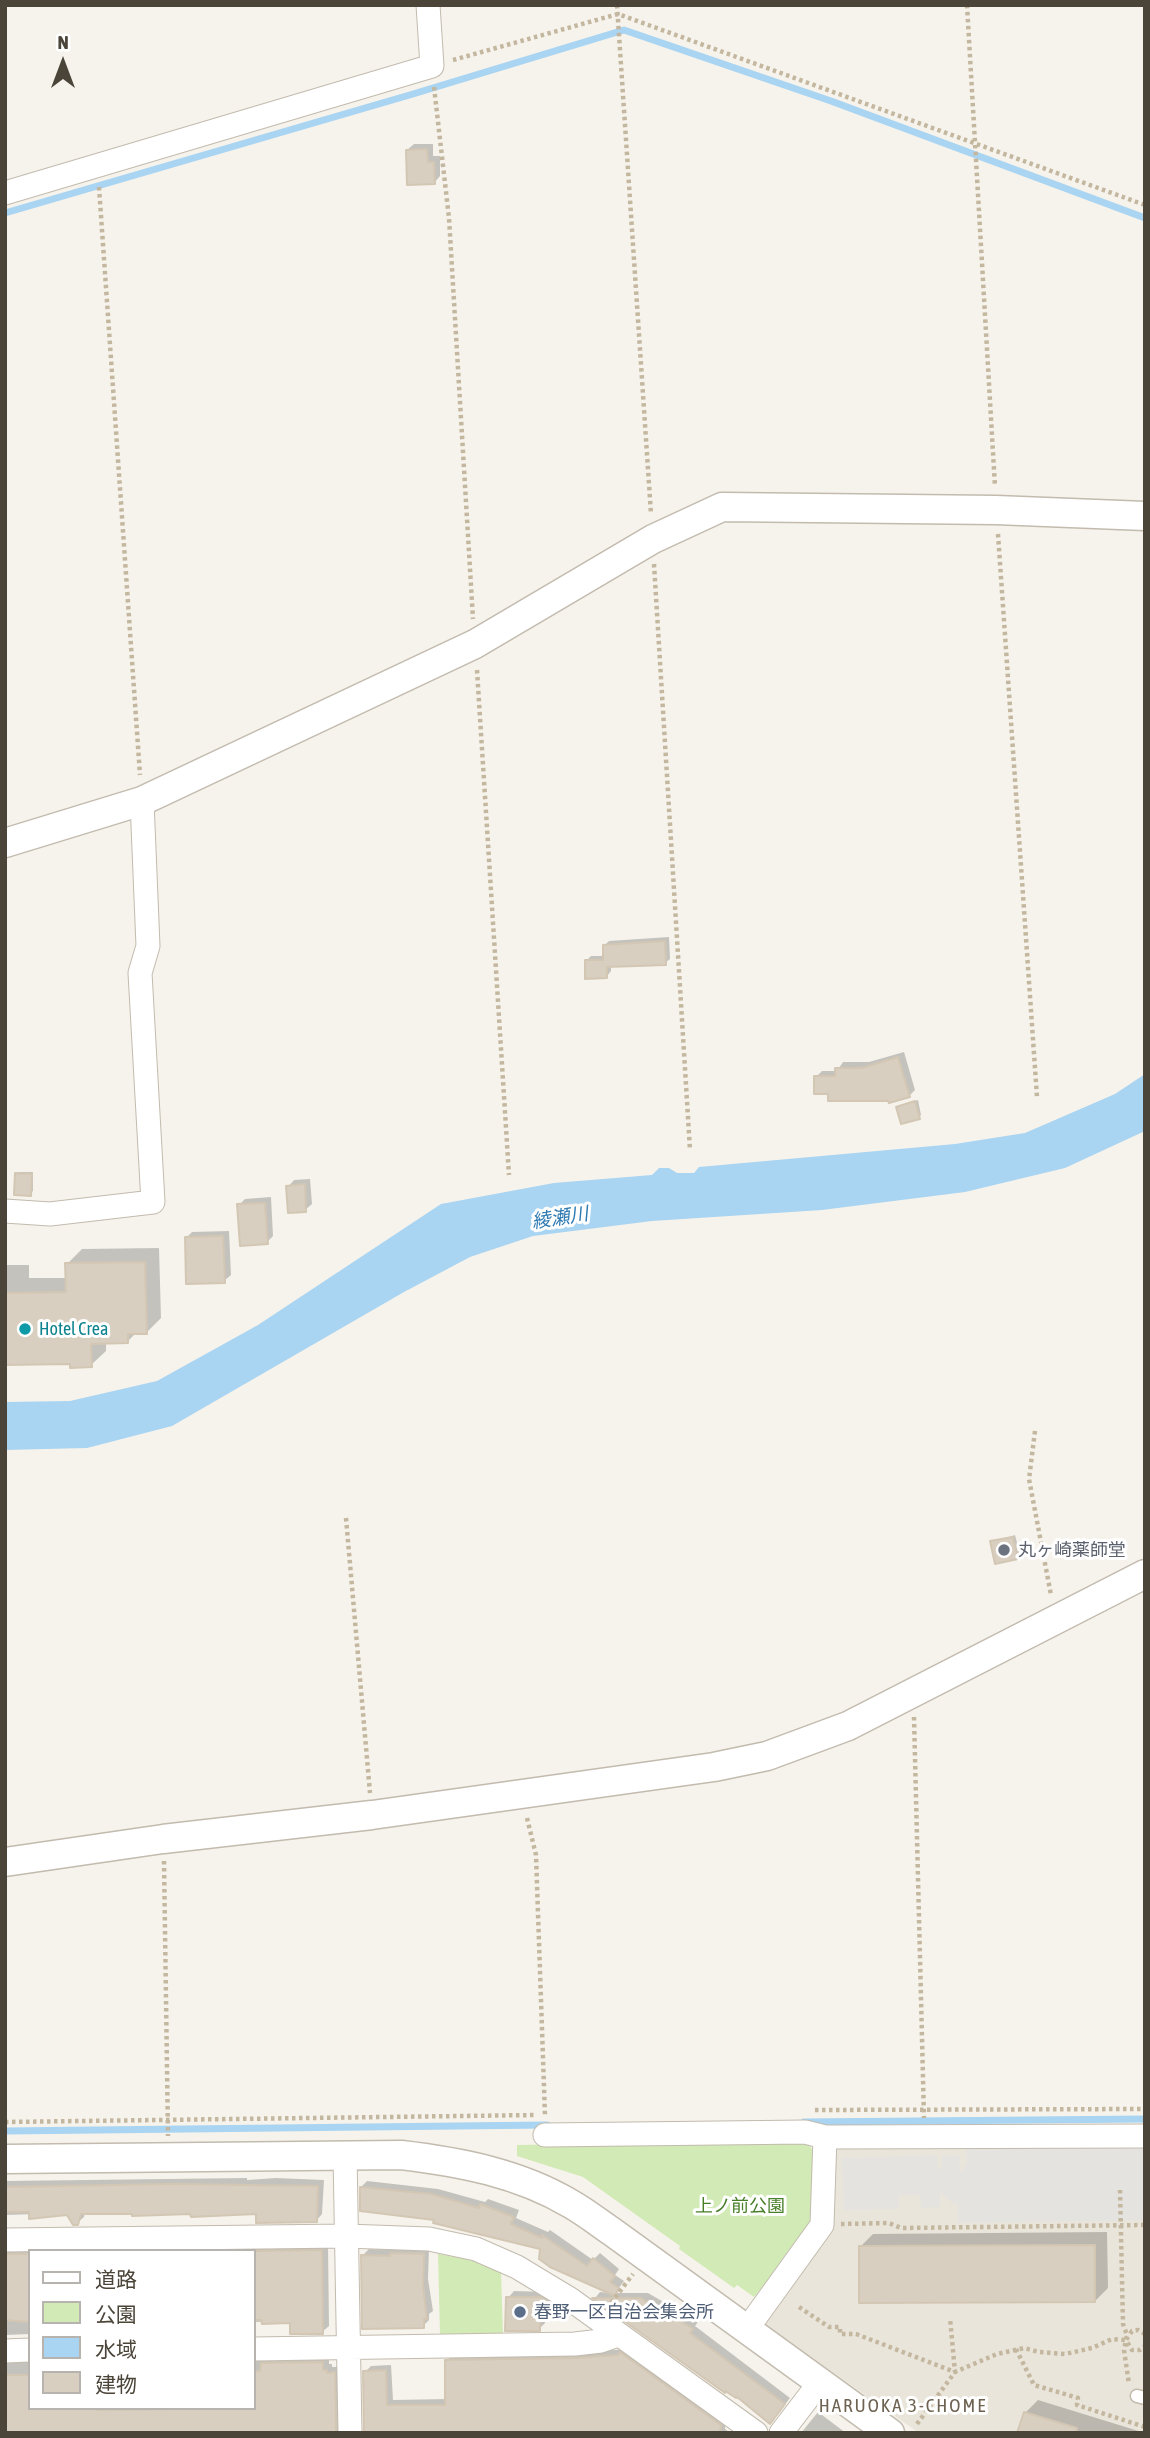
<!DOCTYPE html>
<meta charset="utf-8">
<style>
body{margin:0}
#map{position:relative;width:1150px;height:2438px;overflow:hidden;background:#f6f3ec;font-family:"Asap Condensed","Noto Sans JP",sans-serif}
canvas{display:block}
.frame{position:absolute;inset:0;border:7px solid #4b4439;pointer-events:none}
.legend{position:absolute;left:28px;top:2249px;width:228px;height:161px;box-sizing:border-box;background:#fff;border:2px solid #b7b4b0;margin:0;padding:9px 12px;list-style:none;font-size:21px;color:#4b4439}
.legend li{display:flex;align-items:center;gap:14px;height:35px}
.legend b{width:35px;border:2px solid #b7b4b0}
.north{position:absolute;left:28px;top:28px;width:70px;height:70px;-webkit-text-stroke:5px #fff;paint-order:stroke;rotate:0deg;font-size:19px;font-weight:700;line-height:28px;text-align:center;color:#4b4439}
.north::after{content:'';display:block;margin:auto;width:24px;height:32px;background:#4b4439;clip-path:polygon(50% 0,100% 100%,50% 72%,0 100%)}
</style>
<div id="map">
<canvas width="1150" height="2438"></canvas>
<div class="frame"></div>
<ul class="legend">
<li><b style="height:9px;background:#fff"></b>道路</li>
<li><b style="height:19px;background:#d2eab5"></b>公園</li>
<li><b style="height:19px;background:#a9d4f2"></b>水域</li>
<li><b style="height:19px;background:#d8cfc1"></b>建物</li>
</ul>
<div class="north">N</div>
</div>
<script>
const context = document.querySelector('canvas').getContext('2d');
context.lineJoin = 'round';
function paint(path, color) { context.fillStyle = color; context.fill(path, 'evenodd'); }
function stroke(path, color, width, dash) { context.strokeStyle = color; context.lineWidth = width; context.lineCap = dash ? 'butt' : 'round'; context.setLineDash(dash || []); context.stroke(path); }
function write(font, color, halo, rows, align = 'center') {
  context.font = font + ' "Asap Condensed","Noto Sans JP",sans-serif'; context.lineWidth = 6; context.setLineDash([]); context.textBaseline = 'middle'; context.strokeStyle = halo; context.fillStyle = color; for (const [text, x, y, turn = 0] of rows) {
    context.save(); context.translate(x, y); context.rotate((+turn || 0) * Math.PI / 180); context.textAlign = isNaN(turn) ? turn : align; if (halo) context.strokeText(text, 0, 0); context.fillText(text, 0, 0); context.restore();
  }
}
const residential = new Path2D(`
 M1145,2143V2433H919L764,2324L834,2227L835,2146Z`);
const green = new Path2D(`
 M804,2140L812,2149H816L817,2218L802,2233L782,2259L784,2262L754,2297L737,2285L734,2288L679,2249L680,2246L583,2177L517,2156V2145Z
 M438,2254L471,2260L501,2273L503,2333L440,2335Z`);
const parking = new Path2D(`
 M1145,2146V2220L958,2223V2204H954L940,2192V2207L921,2208L920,2195H899V2209L844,2210L842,2158L937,2155L938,2171L942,2168V2155L960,2156L959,2169L963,2173L964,2166L967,2165L966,2148Z`);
const water = new Path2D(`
 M1145,1074V1131L1065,1168L965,1192L822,1210L652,1221L533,1236L470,1257L404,1292L172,1426L87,1448L5,1450V1402L70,1401L157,1381L258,1325L441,1204L554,1183L652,1175L659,1168H669L677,1173H694L699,1167L955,1144L1025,1133L1115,1094Z`);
const shadow = new Path2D(`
 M414,144H433V156H440V176L434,183L407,150Z
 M669,937L670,959L665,963L611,965V971L607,976L586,961L591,956H605L604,946L609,941Z
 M904,1052L915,1090L909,1096L829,1092L816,1077L822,1071H837L843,1062H869Z
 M918,1100L921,1115L919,1117L898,1107Z
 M19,1172H33V1191L30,1194L17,1174Z
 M310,1179L312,1204L305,1210L288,1187L294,1180Z
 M271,1197L273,1236L267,1242L239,1205L245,1199Z
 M229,1231L231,1275L224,1281L186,1238L192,1232Z
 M159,1248L161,1318L146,1333H136L128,1341L106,1342V1351L91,1365L72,1362L5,1363V1265H29V1278H68L67,1264L82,1249Z
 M1015,1535L1020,1555L1017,1558L992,1542Z
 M247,2178V2180L276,2178L324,2180L322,2214L316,2221L258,2212H85L84,2217L77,2223L68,2213L5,2215V2181Z
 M367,2181L438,2189L485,2202L488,2199L519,2210L516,2218L548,2232L550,2230L593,2260L600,2253L619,2269L615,2275L624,2281L615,2293H648L698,2322L695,2326L790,2398L776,2416L737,2394L726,2389L725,2391L595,2298L600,2292L612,2293L542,2248L436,2218L361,2187Z
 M1107,2232L1108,2288L1095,2301L860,2247L873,2234Z
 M328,2245L329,2326L322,2332L291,2321L254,2322V2329V2251H30V2334L5,2335V2247Z
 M398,2248L429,2249L428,2279L433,2311L429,2314V2320L423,2326L363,2255L369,2249L396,2250Z
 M514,2291L547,2292L557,2298L556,2310L550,2316H545V2323L539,2329L508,2298Z
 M625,2349L726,2418L725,2429L730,2433H366L365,2372L371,2366L391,2365L393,2400L447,2399L446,2361L453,2355L583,2353Z
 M254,2354L329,2356V2364H332V2367H340L341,2433H5V2358H30V2408H254Z
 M1038,2400L1145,2433H1019L1025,2413Z
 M818,2412L846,2433H801Z`);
const stream = new Path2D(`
 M5,213L413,94L624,30L831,101L1145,218
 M804,2122L1145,2119
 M5,2131L547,2125`);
const building = new Path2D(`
 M427,149L428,162H434L435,184L407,185L406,150Z
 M665,941L666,965L607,967V978L585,979V960H603V945Z
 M898,1057L910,1097L889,1103L888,1101H828V1094H814V1076H835V1068H862Z
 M915,1101L920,1119L901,1124L896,1107Z
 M15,1173L32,1174L31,1196L14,1195Z
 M305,1184L306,1212L288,1213L286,1186Z
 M265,1203L268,1244L240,1246L237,1204Z
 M223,1236L225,1283L186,1284L185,1237Z
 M145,1262L147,1334H128V1343L91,1344L92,1367L70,1368V1364L5,1365V1293L66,1292L65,1263Z
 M1013,1537L1018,1559L995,1564L990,1541Z
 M171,2184L318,2186L317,2222L256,2223V2214L191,2217L190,2214L132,2216V2214H81L78,2225H73L67,2215L29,2219V2212H5V2187Z
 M360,2187L431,2194L479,2208L480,2204L514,2217L511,2224L542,2238V2235L587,2266L593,2258L615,2276L610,2282L619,2288L615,2296L550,2267L539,2259L540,2249L433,2223L434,2220L360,2211Z
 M1095,2245V2302L859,2303V2246Z
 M322,2250L323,2334H290V2323L262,2324L261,2320H255L254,2251Z
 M390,2253L424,2254L423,2286L427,2319H424V2328L362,2329L361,2255L390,2256Z
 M5,2254H30V2322L5,2320Z
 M506,2297H540L551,2304V2318L540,2317V2331H505Z
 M592,2298H641L665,2314L667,2312L693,2329L690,2333L785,2404L770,2424L737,2397L736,2398L725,2391V2393Z
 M620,2352L721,2425L720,2433H364L363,2371L386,2370L387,2405H445V2360L575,2358L618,2355Z
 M323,2362V2370H327V2373L335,2372L336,2433H5V2375H30V2408H97V2410L254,2408V2371H260L261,2363Z
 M1024,2412L1077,2428L1076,2433H1017Z`);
const path = new Path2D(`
 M617,5L651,514
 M967,5L995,487
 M453,60L618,14L1145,205
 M434,87L449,218L473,619
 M99,187L140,775
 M998,534L1037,1097
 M654,564L690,1150
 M477,670L509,1175
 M1035,1431L1029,1479L1051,1595
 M346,1518L370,1793
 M914,1717L924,2118
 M527,1818L536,1855L545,2116
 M164,1861L168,2136
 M815,2110L1145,2109
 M5,2122L536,2115
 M1120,2190L1123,2324L1127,2335L1124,2350L1129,2384
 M841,2224L889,2223L901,2228L1145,2225
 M611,2303L633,2274
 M799,2307L829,2327H840V2334H856L955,2372L997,2354L1024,2348L1039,2352L1065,2354L1092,2348L1112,2339L1126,2340
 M1145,2334L1138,2330L1132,2331L1126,2340L1132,2350H1140L1145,2346
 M1016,2349L1034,2385L1078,2398L1077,2405L1145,2427
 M917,2424L955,2372L950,2318`);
const service = new Path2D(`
 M1137,2396L1145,2398`);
const minor = new Path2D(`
 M5,193L432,66L428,5
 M5,1211L50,1214L153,1202L140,973L148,946L142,801
 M545,2135L805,2132L825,2137L1145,2136
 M345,2154L350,2433
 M5,2240L346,2236L429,2239L476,2249L517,2267L570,2299L756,2433
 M747,2329L822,2225L825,2137
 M254,2349L575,2344L601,2341L618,2335
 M5,2351L30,2350
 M781,2433L820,2382`);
const tertiary = new Path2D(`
 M5,843L142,801L475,644L653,539L722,507L996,510L1145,516
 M5,1862L163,1839L372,1815L714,1767L767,1756L848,1726L1145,1574
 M5,2159L401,2155C460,2162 519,2173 571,2204C585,2212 598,2222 611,2231L890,2433`);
const markers = [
 [25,1329,7,"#0f9aa8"],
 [1004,1550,7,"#6b7280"],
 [520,2312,7,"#5c6f8a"]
];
const cultureNames = [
 ["Hotel Crea",39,1329]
];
const worshipNames = [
 ["丸ヶ崎薬師堂",1018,1550]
];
const parkNames = [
 ["上ノ前公園",740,2206]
];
const serviceNames = [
 ["春野一区自治会集会所",534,2312]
];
const waterNames = [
 ["綾瀬川",560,1218,-9]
];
const neighbourhoodNames = [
 ["HARUOKA 3-CHOME",903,2406]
];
paint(residential, '#eae5da');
paint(green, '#d2eab5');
paint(parking, '#e5e3e0');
paint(water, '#a9d4f2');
paint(shadow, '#0003');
stroke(stream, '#a9d4f2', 7);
paint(building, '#d8cfc1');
stroke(building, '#d3c7b4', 2);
stroke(service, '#c2bbae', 15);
stroke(minor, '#c2bbae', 25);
stroke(tertiary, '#c2bbae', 31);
stroke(path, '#c4b79f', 4.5, [3.5, 3.5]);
stroke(service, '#fff', 12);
stroke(minor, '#fff', 23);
stroke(tertiary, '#fff', 28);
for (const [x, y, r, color] of markers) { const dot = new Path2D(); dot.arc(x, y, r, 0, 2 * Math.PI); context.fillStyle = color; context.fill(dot); stroke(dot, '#fff', 2.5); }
write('18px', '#0d838f', '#fff', cultureNames, 'left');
write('18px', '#5b616d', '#fff', worshipNames, 'left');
write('18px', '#4a7f2a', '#fff', parkNames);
write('18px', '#4e5e75', '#fff', serviceNames, 'left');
write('italic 19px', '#2e7ab2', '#fff', waterNames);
context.letterSpacing = '2px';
write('19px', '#6e6250', '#fff', neighbourhoodNames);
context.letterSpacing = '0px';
</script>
